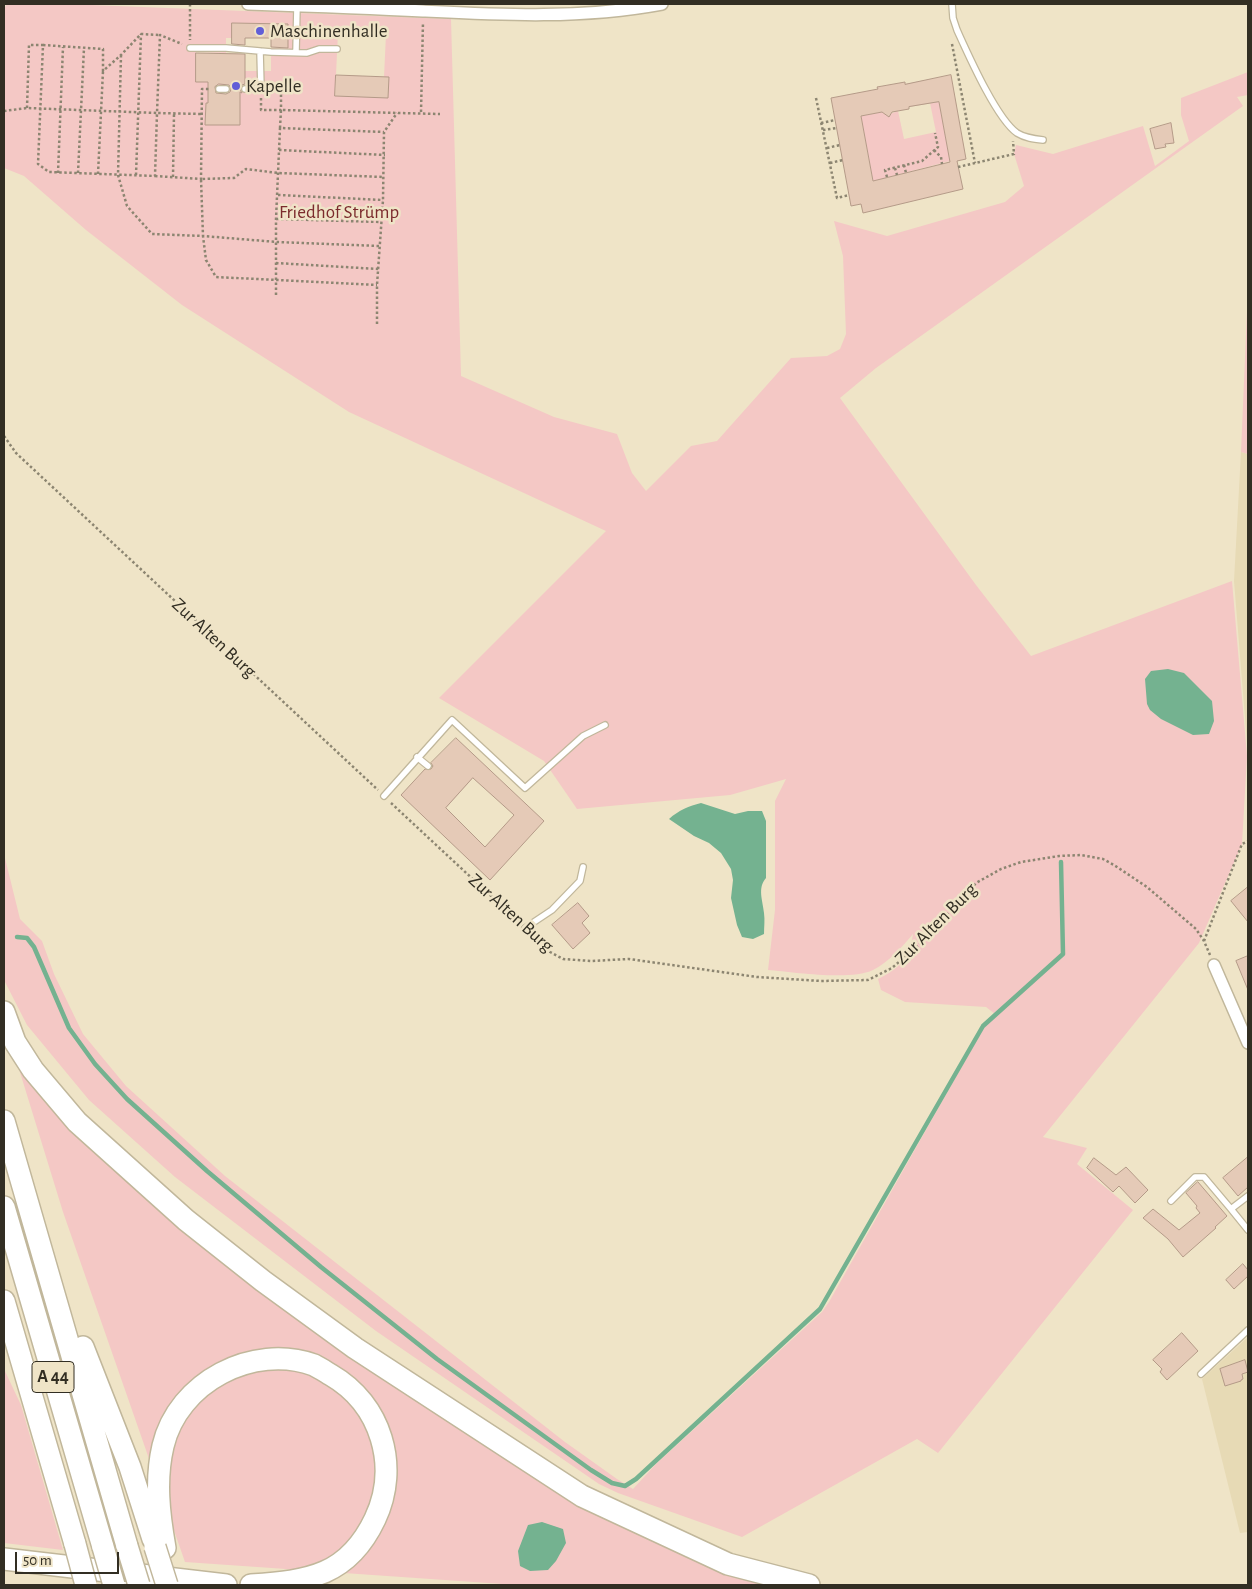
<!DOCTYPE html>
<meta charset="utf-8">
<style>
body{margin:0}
#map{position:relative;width:1252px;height:1589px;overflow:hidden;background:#efe4c7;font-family:"Alegreya Sans",sans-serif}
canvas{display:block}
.frame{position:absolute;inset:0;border:5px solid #322e23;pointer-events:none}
.scale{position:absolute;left:15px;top:1552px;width:104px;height:22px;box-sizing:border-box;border:2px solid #322e23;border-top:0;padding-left:6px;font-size:15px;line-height:18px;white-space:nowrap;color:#322e23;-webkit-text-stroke:4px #efe4c7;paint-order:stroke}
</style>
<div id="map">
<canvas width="1252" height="1589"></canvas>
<div class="frame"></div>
<div class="scale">50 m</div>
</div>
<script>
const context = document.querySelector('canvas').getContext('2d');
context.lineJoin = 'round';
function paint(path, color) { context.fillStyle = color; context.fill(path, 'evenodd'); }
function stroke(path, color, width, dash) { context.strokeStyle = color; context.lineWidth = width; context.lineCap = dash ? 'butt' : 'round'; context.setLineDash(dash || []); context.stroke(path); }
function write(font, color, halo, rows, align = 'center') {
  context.font = font + ' "Alegreya Sans",sans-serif'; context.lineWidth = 5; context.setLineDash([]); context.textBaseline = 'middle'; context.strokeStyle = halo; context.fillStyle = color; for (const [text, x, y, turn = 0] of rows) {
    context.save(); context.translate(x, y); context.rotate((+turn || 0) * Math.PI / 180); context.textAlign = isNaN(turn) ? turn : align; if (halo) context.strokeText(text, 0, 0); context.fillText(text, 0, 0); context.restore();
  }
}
const built = new Path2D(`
 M1241,452L1248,454V755L1234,581Z
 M1248,1337V1532L1240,1533L1202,1379Z`);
const green = new Path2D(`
 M7,4H65L451,19L461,376L554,417L617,434L632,473L646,491L691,446L717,441L791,358L827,356L840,349L846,334L843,256L834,221L887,236L1005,202L1024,186L1014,154L1016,145L1053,154L1143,126L1155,166L1189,141L1181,115V98L1248,72V95L1237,97L1243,106L876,368L840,398L976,585L1031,656L1232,581L1247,756L1242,844L1199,943L1043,1137L1087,1148L1077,1164L1133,1210L938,1453L917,1439L742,1537L618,1493L599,1484L376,1331L175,1177L89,1100L27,1025L4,980V854L20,919L42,941L54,974L83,1034L126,1086L225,1176L565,1442L617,1479L633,1489L656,1464L822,1312L829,1302L984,1027L995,1014L986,1007L905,1002L881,990L878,979C900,968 909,959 913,934C902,947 889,962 873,970C850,981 793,972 768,970L775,910V801L786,779L730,795L577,809L544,761L439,698L606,531L349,412L182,305L86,230L24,176L4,168V9ZM233,23L287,24L288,47L271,48V71H245V92H240V125H205L206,103H208V92H226V70H208V82H196V52L226,53V38H232ZM338,32L386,34L384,77L335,96Z
 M939,101L950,161L873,181L861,116L882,112L887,115L898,111L904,139L936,132L930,103Z
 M1248,287V454L1241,452Z
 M15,1056L157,1198L584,1503L782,1585H517L185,1562L63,1212Z
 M4,1369L21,1405L63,1550L4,1543Z`);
const water = new Path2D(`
 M1168,669L1184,673L1212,701L1214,721L1209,734L1193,735L1161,719L1150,710L1147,704L1145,679L1151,671Z
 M701,803L735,814L748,811H762L766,821V878C757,888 763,901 764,913C765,920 764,927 764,934L753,939L742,937L737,925L731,898L733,880L731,869L721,853L709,843L694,836L669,819C679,810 689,806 701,803Z
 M542,1522L563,1529L566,1543L556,1561L548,1570L530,1571L520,1566L518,1551L528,1525Z`);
const stream = new Path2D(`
 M17,937L27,938L34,947L69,1028L95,1064L127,1099L207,1171L321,1267L437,1359L591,1470L612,1483L625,1486L636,1479L820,1309L983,1026L1063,954L1061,862`);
const building = new Path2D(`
 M232,23L288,24V48L271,47V38H245V45L232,44Z
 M196,53L245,54V84L242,85L240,89L242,93L240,92V125H205L206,103H208V82H196ZM219,84L229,85L231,89L230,92L226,94L216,93L215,87Z
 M336,75L389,77L388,98L335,96Z
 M951,75L966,159L957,161L963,189L863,213L861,204L851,206L831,98L878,89L877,87L905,82V84ZM939,102L950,162L873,181L861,116L882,112L889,117L892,112L909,109V107Z
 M1171,123L1174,143L1165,144L1166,147L1155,149L1150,129Z
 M456,738L544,821L490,880L401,795L425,769H431L433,766L431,763ZM473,778L514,815L485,847L446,808Z
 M1248,887V922L1231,901Z
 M578,903L589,916L582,923L590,933L573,949L552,925Z
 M1248,956V990L1236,961Z
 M1248,1157V1187L1238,1196L1223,1178Z
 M1094,1158L1116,1175L1126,1167L1148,1190L1135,1203L1119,1186L1113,1192L1087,1168Z
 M1198,1182L1227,1216L1215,1227L1216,1228L1183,1257L1168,1239L1143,1218L1153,1209L1179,1230L1200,1213L1196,1208L1197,1206L1186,1193Z
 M1243,1264L1248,1270V1276L1234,1289L1226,1280Z
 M1182,1333L1198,1351L1167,1380L1160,1372L1162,1369L1153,1360Z
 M1245,1360L1248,1372L1242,1374L1243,1379L1241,1380V1381L1225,1386L1220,1369Z`);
const path = new Path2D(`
 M190,4V40
 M952,44L975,163
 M43,45L103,49V71L121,55L141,34L160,35
 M121,55L118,175L127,206L152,234L203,236L206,260L216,277L377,285
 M261,98V110H281V87
 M816,98L837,198L849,195
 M27,108L29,45H43L38,164L49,172L155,176L157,113L202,114
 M4,111L27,108L157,113L160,35L182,44
 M421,112L423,22
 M821,123L835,120
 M280,128L281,110L440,114
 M823,130L837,128
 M827,148L840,145
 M279,150L385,155
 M934,150L941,157L942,164
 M830,163L843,160
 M904,165L906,173
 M958,167L1014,154L1013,141
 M895,168L897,175
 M58,173L63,47
 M78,173L84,48
 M98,174L103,71
 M136,175L141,34
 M155,176L201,179L202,89H210
 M173,177L174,114
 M887,177L885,170L922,161L938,147L935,133
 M278,195L383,200
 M276,219L381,222
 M379,246L277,242L203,236L201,179L234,178L246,169L278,173L384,177
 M276,263L378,269
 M276,295V219L280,128L384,132
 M377,324V285L383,200L384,132L397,113
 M4,436L16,453L378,790
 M391,803L519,922
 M532,934L550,952L563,959L591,961L629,959L757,977L821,981L868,980L892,968L922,942L976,883L1001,869L1021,862L1059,856L1081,855L1103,859L1114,865L1147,887L1196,929L1204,941L1210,955
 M1204,941L1242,844L1248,841`);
const lane = new Path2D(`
 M952,4L953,18L957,30C968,54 996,118 1017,133C1025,138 1034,139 1043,140
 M190,48H226L271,52L307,53L319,49H337
 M296,52L297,6
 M219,89H226
 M245,89H261L260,51
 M417,757L428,766
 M384,796L452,720L525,788L583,736L605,725
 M525,928L552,910L580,881L583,867
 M1248,1196L1231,1209L1248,1230
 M1171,1201L1195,1177H1204L1231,1209
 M1201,1374L1248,1330`);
const street = new Path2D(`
 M248,4C307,6 365,8 423,11C504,15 581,19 662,4
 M1214,965L1248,1043`);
const highway = new Path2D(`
 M4,1012L15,1042L33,1070L77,1122L186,1220L263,1281L355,1348L582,1496L728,1564L809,1585
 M4,1121L127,1546
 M4,1207L103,1547
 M4,1301L75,1544
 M83,1347L130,1467L153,1539
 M165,1548C159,1514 155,1480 163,1446C178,1382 253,1343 314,1365C320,1368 326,1372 331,1375C381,1404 400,1466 375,1519C348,1576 309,1581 251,1585
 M4,1559L226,1585`);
const highwayBridge = new Path2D(`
 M75,1544L86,1585
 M127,1546L139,1585
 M103,1547L114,1585
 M155,1547L167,1585`);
const markers = [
 [260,31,5,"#615ed7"],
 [236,86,5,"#615ed7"]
];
const shields = [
 [53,1377,42]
];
const shieldNames = [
 ["A 44",53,1377]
];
const poiNames = [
 ["Maschinenhalle",270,31],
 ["Kapelle",246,86]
];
const parkNames = [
 ["Friedhof Strümp",339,212]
];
const streetNames = [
 ["Zur Alten Burg",214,638,43],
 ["Zur Alten Burg",511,913,42],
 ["Zur Alten Burg",936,924,-45]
];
paint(built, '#e7dab5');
paint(green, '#f4c8c5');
paint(water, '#74b290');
stroke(stream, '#74b290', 4.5);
paint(building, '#e5cab7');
stroke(building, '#b49a88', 1);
stroke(lane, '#c1b79b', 8);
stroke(street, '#c1b79b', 14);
stroke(highway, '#c1b79b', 24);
stroke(path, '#8c8571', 2.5, [2.5, 2.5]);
stroke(lane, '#fff', 5.5);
stroke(street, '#fff', 11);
stroke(highway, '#fff', 21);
stroke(highwayBridge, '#c1b79b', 24, []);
stroke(highwayBridge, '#fff', 21);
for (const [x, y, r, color] of markers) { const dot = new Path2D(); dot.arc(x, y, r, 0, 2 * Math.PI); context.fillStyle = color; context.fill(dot); stroke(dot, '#efe4c7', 2); }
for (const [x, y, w] of shields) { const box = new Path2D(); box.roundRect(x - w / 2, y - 15.5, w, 31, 4); context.fillStyle = '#efe4c7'; context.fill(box); stroke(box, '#322e23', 1); }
write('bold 18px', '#322e23', null, shieldNames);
write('19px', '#322e23', '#efe4c7', poiNames, 'left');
write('19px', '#7b2b2d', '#efe4c7', parkNames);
write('19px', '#322e23', '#efe4c7', streetNames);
</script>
